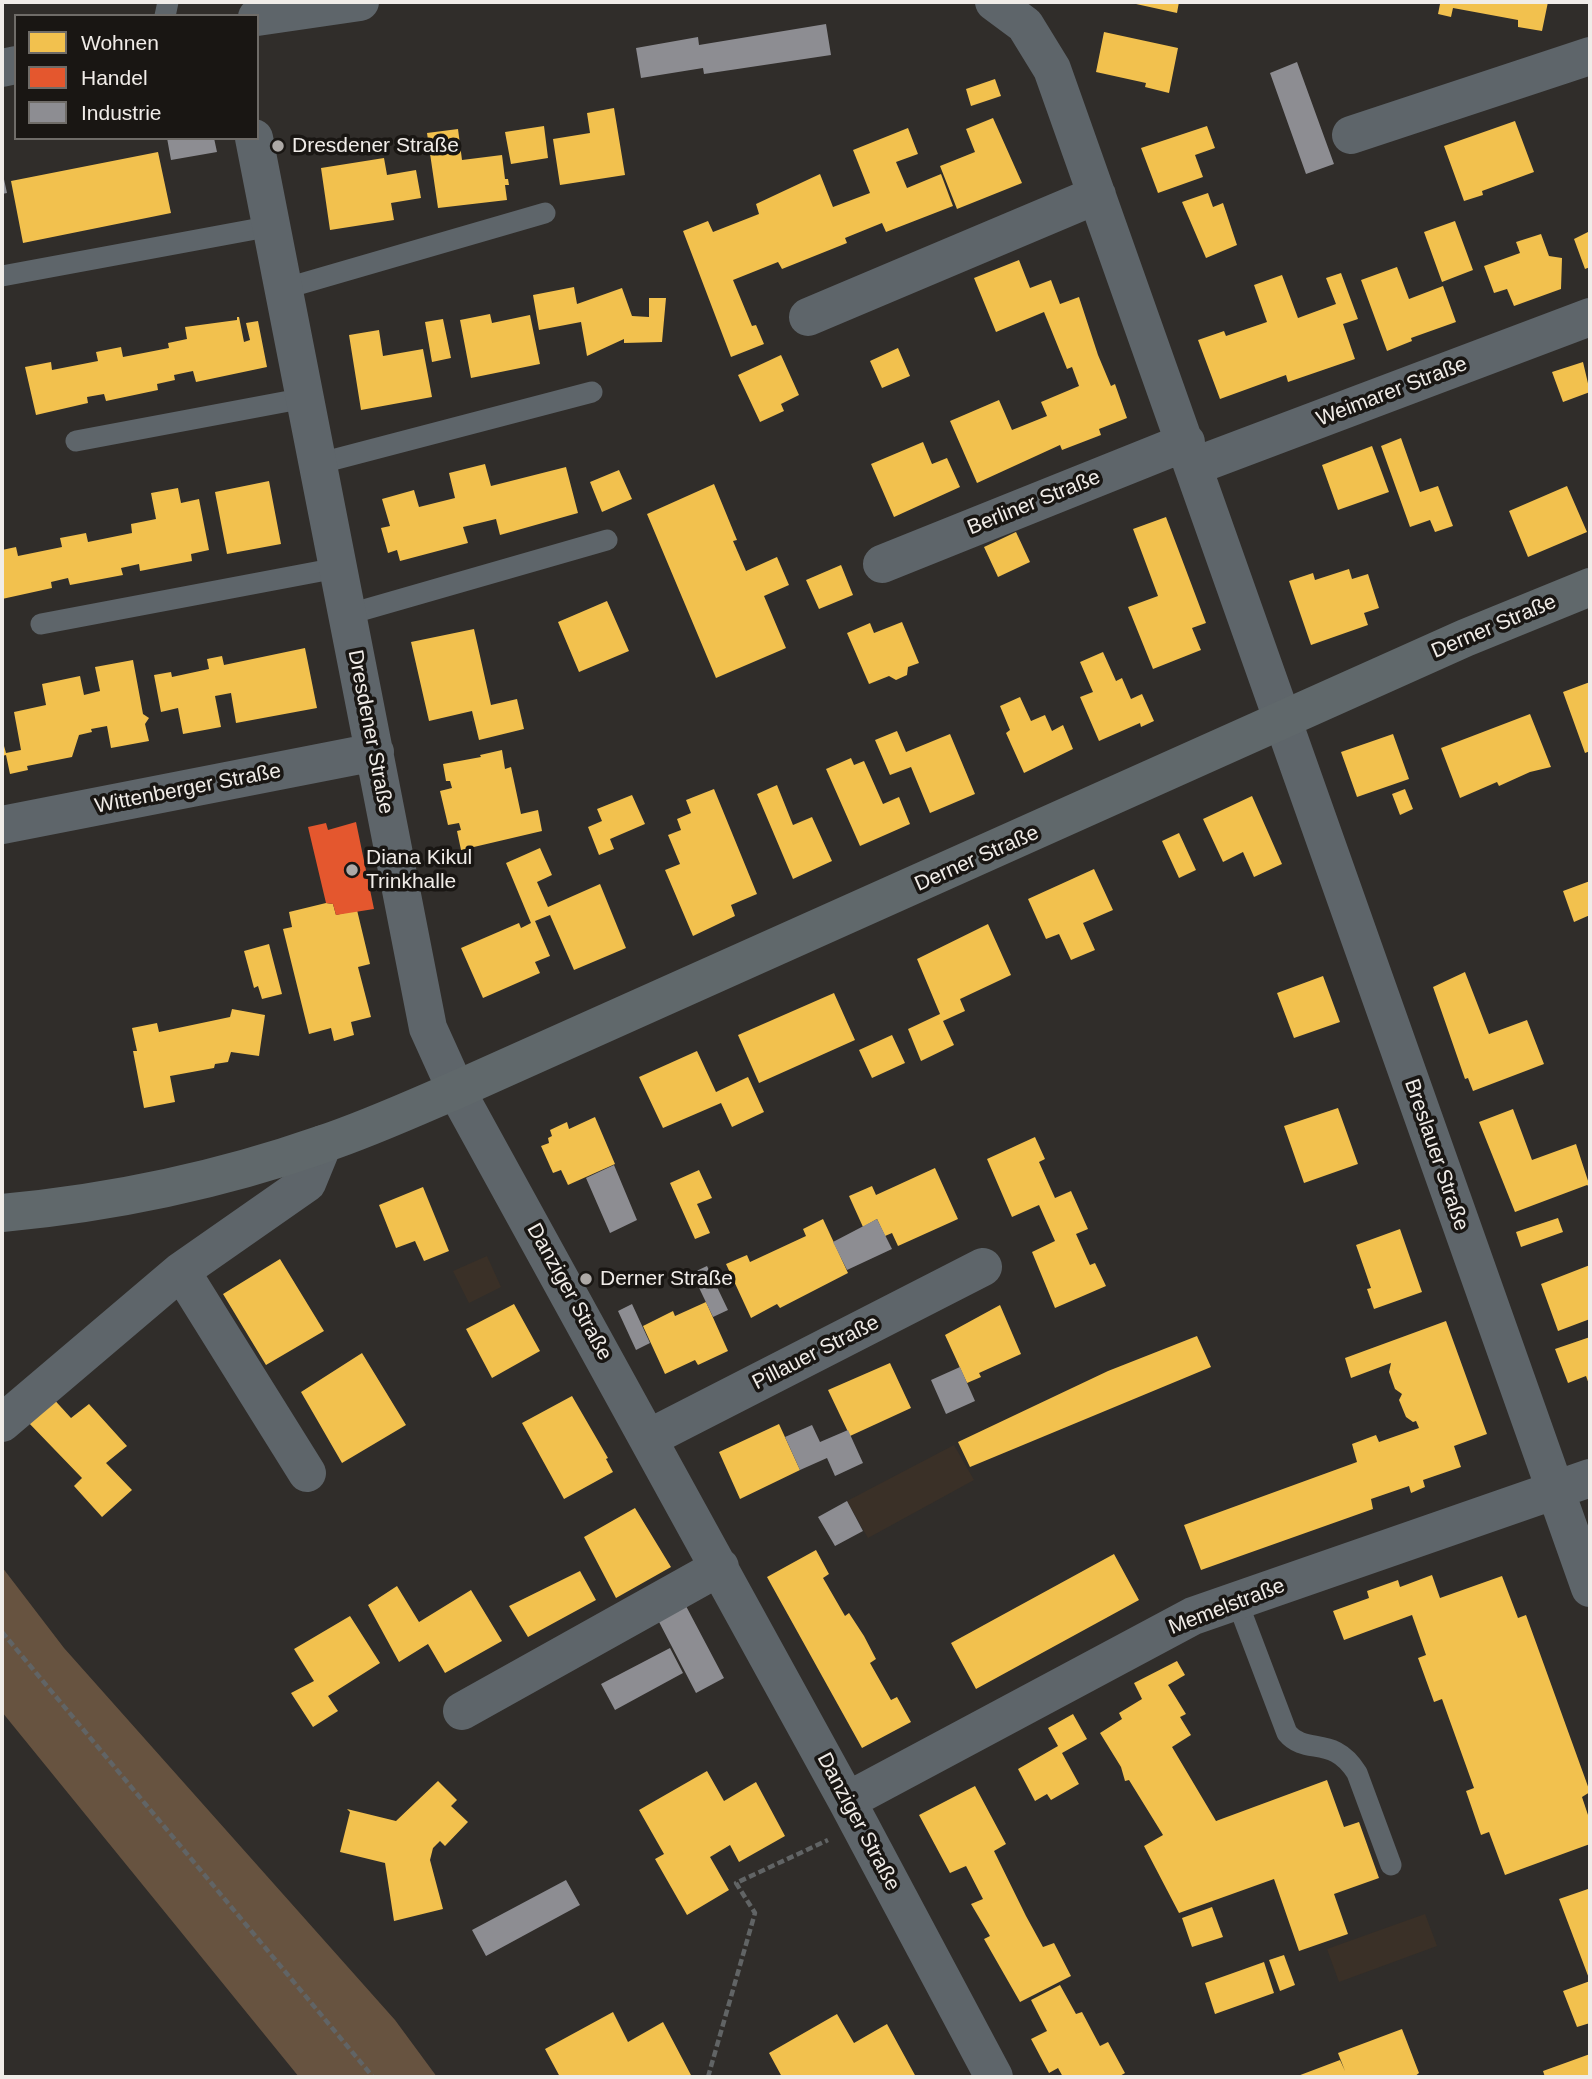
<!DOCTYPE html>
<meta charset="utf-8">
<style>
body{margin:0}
#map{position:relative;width:1592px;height:2079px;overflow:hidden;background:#302d2a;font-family:Arial,sans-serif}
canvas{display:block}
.frame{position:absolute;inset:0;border:4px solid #f0ece8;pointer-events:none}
.legend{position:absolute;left:14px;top:14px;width:245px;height:126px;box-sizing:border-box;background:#191613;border:2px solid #6f6c68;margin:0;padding:9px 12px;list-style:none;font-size:21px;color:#f0ece8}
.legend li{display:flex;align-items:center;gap:14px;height:35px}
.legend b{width:35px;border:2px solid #6f6c68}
</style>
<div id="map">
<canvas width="1592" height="2079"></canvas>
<div class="frame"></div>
<ul class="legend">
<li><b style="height:19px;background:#f2c14e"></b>Wohnen</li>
<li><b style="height:19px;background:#e4572e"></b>Handel</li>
<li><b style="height:19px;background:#8d8d92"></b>Industrie</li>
</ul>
</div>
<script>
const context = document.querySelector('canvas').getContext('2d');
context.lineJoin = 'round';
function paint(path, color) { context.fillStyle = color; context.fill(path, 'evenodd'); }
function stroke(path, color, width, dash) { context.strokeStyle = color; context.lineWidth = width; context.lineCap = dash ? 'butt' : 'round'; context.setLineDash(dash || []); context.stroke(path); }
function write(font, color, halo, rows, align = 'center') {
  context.font = font + ' Arial,sans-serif'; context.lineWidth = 7; context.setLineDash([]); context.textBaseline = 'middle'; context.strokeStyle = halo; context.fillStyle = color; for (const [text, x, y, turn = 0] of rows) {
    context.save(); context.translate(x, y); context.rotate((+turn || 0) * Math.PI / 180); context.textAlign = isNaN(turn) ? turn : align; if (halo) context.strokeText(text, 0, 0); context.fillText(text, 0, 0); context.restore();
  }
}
const built = new Path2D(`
 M487,1256L501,1287L469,1303L453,1271Z
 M954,1445L974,1480L868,1538L847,1501Z
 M1425,1914L1437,1946L1339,1982L1327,1949Z`);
const forest = new Path2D(`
 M2,1567L64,1648L395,2020L437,2077H299L2,1712Z`);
const homes = new Path2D(`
 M1127,2H1179L1177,13Z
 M1433,2H1548L1542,31L1518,27V20L1453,8L1451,17L1438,14L1440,4Z
 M1104,32L1178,48L1169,93L1145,87L1146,83L1096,72Z
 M995,79L1001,96L971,106L966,89Z
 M614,108L625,175L560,185L553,139L590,133L587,113Z
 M993,118L1022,183L957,209L940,166L975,152L966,129Z
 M1515,121L1534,172L1482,191L1483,195L1464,201L1444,146Z
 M544,126L548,158L511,164L505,132Z
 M1207,126L1215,148L1195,155L1203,177L1158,193L1141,148Z
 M908,128L918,154L896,162L907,188L941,174L953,206L886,232L882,223L845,238L847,243L782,269L778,262L733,280L752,326L756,325L764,344L731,357L683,231L708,221L713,232L759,214L756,204L820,174L833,207L870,193L853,150Z
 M458,129L462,160L502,155L505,179H508L509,185H505L507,200L438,208L427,133Z
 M158,152L171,213L23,243L11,181Z
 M384,158L387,175L416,170L421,198L391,203L394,220L330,230L321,168Z
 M1208,193L1213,207L1223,203L1237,245L1206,258L1182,202Z
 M1455,221L1473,270L1442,282L1424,232Z
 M1590,231V267L1585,269L1574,239Z
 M1541,234L1549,256L1562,258L1561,289L1514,306L1507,289L1494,293L1484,266L1520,253L1516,242Z
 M1019,260L1030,288L1051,280L1060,304L1079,297L1098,355L1111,386L1115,384L1127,418L1099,429L1101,435L1062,450L1060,445L977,483L950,421L999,400L1012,430L1047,416L1041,402L1079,386L1072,367L1067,369L1044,312L996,332L974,278Z
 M1397,267L1409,299L1443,286L1456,322L1411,338L1412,341L1387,351L1361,280Z
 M1341,273L1358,319L1343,324L1355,359L1288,382L1286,375L1220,399L1198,340L1224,331L1226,336L1267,322L1254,285L1282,275L1298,318L1336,304L1326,278Z
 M574,287L577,304L622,288L632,316L649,317V298H666L662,342L624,343V339L587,356L581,322L539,330L533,295Z
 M490,314L492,323L530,315L540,364L471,378L460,320Z
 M237,317H239L244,342L250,340L246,323L258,321L267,367L196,382L193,371L174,375L175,380L157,384L158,390L106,401L104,394L87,397L88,403L36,415L25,367L51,362L52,370L98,361L96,352L121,347L123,357L169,348L168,343L187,339L185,327L237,320Z
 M443,319L451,358L432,362L425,322Z
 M379,330L383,356L423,349L432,397L361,410L349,335Z
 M898,348L910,376L882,388L870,361Z
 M781,355L799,395L781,404L784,411L760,422L738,375Z
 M1583,362L1590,392L1563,402L1552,372Z
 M1401,438L1420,492L1438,486L1453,526L1435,532L1430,520L1410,527L1381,446Z
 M923,442L932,464L947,458L960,487L894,517L871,464Z
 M1372,446L1389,492L1338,510L1322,465Z
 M485,464L491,486L566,467L578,513L500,535L496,519L463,527L468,543L400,561L397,550L388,553L381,528L390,526L382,499L414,490L419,507L455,498L449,473Z
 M619,470L632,499L602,512L590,482Z
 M269,481L281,544L227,554L215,492Z
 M714,484L737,540L733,541L746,571L777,557L789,585L764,596L786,648L716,678L647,514Z
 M1567,486L1587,532L1528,557L1509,511Z
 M178,488L181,503L199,499L209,550L191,554L192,561L140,571L139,564L121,568L123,575L70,585L68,578L51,582L52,588L2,599V550L16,547L18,556L62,547L60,538L86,533L88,542L132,533L131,524L156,519L151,493Z
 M1166,517L1206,623L1192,628L1201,650L1153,669L1128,607L1158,596L1133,529Z
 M1016,532L1030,562L998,577L984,547Z
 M841,565L853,595L819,609L806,580Z
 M1349,569L1352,579L1368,574L1379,608L1364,613L1368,625L1311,645L1289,581L1313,573L1315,580Z
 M607,601L629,651L579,672L558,622Z
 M902,622L919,663L908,667L907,675L896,680L889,676L869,684L847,633L870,623L874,633Z
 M474,629L491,705L517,699L524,729L479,740L472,711L429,721L411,642Z
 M305,648L317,708L236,723L231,693L215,696L221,727L183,734L178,708L161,712L154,675L171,672L172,677L209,669L207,659L222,656L224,665Z
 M1103,652L1116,681L1122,678L1131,699L1142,694L1154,721L1141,727L1140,723L1099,741L1080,697L1093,692L1080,662Z
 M133,660L143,714L149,718L145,724L149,741L111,748L107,726L91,729L92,732L79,735L72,757L27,766L28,770L10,774L6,755L2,756V739L6,753L21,750L14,712L46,705L42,684L80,676L84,695L100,691L95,667Z
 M1590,682V751L1585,753L1563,692Z
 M1020,697L1031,721L1045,715L1052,731L1063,725L1073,749L1024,773L1006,733L1010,730L1000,706Z
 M1530,714L1551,767L1530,772L1499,786L1497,782L1460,798L1441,748Z
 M897,731L906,752L950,734L975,794L930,813L911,767L890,775L875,740Z
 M1393,734L1409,779L1357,797L1341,752Z
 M502,750L505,769L511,767L521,814L538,810L542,831L461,850L457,831L461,830L459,823L448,825L440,791L452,788L450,781H446L443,764L481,757L480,755Z
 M851,758L854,765L864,761L883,804L899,797L910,824L860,846L826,769Z
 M777,785L793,825L812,817L832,861L793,879L757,794Z
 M714,789L757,894L731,905L735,916L693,936L665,870L680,864L668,835L681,830L677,819L691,813L686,800Z
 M1405,789L1413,809L1400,815L1392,794Z
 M632,795L645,824L610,839L614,849L599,855L588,827L602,821L597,809Z
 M1252,796L1282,864L1254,877L1243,852L1223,862L1203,819Z
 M1179,833L1196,870L1179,878L1162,841Z
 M540,848L552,875L537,882L548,907L600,884L626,948L574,970L550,915L535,921L550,956L535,962L540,973L483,998L461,948L519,923L521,928L531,923L506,863Z
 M1094,869L1113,910L1083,923L1095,950L1071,960L1059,934L1046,939L1028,899Z
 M1590,881V915L1574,922L1563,891Z
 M326,903L333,904L336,915L357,910L370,964L358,967L371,1017L351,1022L354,1035L334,1041L331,1028L309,1034L283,929L292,927L289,912Z
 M988,924L1011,975L960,999L965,1011L943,1021L954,1045L921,1061L908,1029L940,1014L917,959Z
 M269,944L282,994L262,999L258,986L254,988L244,951Z
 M1465,972L1489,1034L1527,1020L1544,1064L1473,1091L1468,1078L1465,1079L1433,987Z
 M1323,976L1340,1022L1294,1038L1277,993Z
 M834,993L855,1040L759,1083L738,1035Z
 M232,1009L265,1015L259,1056L231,1052L228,1062L215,1064L214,1068L170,1076L175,1102L144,1108L133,1051H137L132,1028L157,1023L159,1032L230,1017Z
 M892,1035L905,1063L872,1078L859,1050Z
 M697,1051L716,1092L748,1077L764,1112L732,1127L721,1103L663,1128L639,1077Z
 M1338,1108L1358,1164L1304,1183L1284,1126Z
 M1513,1109L1532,1160L1576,1144L1590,1187L1587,1185L1515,1212L1479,1122Z
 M595,1117L615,1164L568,1185L561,1170L553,1173L541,1146L549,1143L548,1138L552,1136L550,1130L567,1122L569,1129Z
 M1035,1137L1045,1159L1039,1162L1055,1198L1071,1191L1088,1229L1076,1234L1090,1265L1095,1263L1106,1286L1055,1308L1032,1252L1055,1241L1039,1205L1012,1217L987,1159Z
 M935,1168L958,1219L898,1246L892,1233L885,1236L877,1219L863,1227L849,1196L872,1186L876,1195Z
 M699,1170L712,1198L697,1204L710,1233L695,1239L670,1183Z
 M423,1187L449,1251L424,1261L415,1241L396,1248L379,1205Z
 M1558,1218L1563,1232L1521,1247L1516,1232Z
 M823,1219L848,1273L780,1308L777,1304L751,1318L726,1264L747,1255L750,1262L806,1236L803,1229Z
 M1400,1229L1422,1292L1374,1309L1367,1289L1371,1288L1356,1245Z
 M280,1259L324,1331L266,1365L223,1294Z
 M1590,1265V1319L1558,1331L1541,1284Z
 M706,1302L728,1351L698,1365L695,1360L665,1374L643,1326L673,1311L675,1316Z
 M514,1304L540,1351L492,1378L466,1329Z
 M1000,1305L1021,1354L979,1373L981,1377L967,1383L945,1335Z
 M1446,1321L1487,1434L1454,1446L1461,1467L1423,1480L1425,1487L1411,1493L1409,1486L1371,1499L1373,1509L1201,1570L1184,1525L1357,1462L1352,1444L1376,1435L1379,1442L1419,1428L1416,1421L1413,1422L1406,1417L1399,1400L1402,1394L1395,1389L1389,1372L1391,1363L1351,1378L1345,1358Z
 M1197,1336L1211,1367L970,1467L958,1442L1108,1371Z
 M1590,1337V1387L1586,1376L1568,1383L1555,1349Z
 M362,1353L406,1425L342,1463L301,1392Z
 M890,1363L911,1408L850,1436L828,1390Z
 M50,1395L71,1418L89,1404L127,1446L106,1463L132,1490L102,1517L74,1486L82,1478L26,1420Z
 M572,1396L608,1458L606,1459L613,1472L564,1499L522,1423Z
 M779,1424L800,1470L740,1499L719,1452Z
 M635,1508L671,1567L616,1598L584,1537Z
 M816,1550L829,1574L823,1578L845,1616L849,1613L864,1636L876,1659L870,1663L891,1700L897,1697L911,1722L862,1748L767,1577Z
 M1114,1554L1139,1600L976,1689L951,1643Z
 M580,1571L596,1600L528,1637L509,1606Z
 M1432,1575L1440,1598L1502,1576L1518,1618L1526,1615L1590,1792L1582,1797L1590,1821V1844L1505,1875L1489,1832L1481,1835L1466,1791L1474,1788L1442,1699L1434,1702L1418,1658L1426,1655L1412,1615L1344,1640L1333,1611L1369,1598L1367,1591L1398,1580L1400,1587Z
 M397,1586L419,1622L471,1590L502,1641L445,1673L428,1644L399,1662L368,1605Z
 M350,1616L380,1663L328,1696L338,1711L313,1727L291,1693L314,1681L294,1649Z
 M1177,1661L1185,1675L1168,1685L1186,1714L1180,1717L1191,1735L1172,1747L1216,1821L1327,1780L1344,1827L1359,1822L1379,1878L1334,1894L1348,1934L1299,1951L1274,1879L1179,1913L1144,1846L1163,1835L1129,1780L1125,1781L1121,1767L1100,1733L1122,1719L1119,1713L1142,1699L1134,1683Z
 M1073,1714L1087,1739L1062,1753L1079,1784L1051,1800L1047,1794L1035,1801L1018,1769L1058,1746L1048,1728Z
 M707,1771L724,1801L756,1782L785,1836L739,1862L730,1845L710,1857L729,1890L687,1915L655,1859L664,1854L639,1810Z
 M438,1781L457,1800L451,1806L468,1822L445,1846L440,1841L433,1848L430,1860L443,1909L394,1921L385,1863L340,1852L350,1812L347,1809L396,1821Z
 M975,1786L1006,1844L994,1851L1026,1916L1043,1947L1054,1943L1071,1976L1020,2002L984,1939L990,1936L971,1904L983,1899L966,1866L950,1873L919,1815Z
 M1588,1889L1590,1896V1981L1559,1899Z
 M1212,1907L1223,1937L1192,1947L1182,1918Z
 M1284,1955L1295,1985L1280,1991L1269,1960Z
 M1264,1962L1274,1993L1215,2014L1205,1983Z
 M1590,1981V2023L1577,2027L1563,1991Z
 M1060,1985L1076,2014L1082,2012L1100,2046L1108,2042L1125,2073L1118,2077H1063L1058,2068L1049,2073L1031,2039L1047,2031L1031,2000Z
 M613,2012L628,2042L663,2022L692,2077H560L545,2049Z
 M837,2014L854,2043L887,2024L916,2077H782L769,2053Z
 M1402,2029L1419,2073L1414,2077H1295L1340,2060L1345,2071L1338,2053Z
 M1590,2054V2077H1545L1543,2071Z`);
const shops = new Path2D(`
 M356,822L374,909L336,915L333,904L326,903L308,827L326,823L328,830Z`);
const industry = new Path2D(`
 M826,24L831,55L704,74L703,68L641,78L636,48L698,37L699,45Z
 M1297,62L1334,164L1306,174L1270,73Z
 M167,138H214L217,152L171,160Z
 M2,170L7,193L2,194Z
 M614,1165L637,1220L610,1233L586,1178Z
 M877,1219L892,1249L847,1270L833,1242Z
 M707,1266L728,1310L713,1317L692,1273Z
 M632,1304L650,1343L636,1350L618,1311Z
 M960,1367L975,1401L946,1414L931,1380Z
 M812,1425L820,1442L848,1430L863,1463L835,1476L827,1458L800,1470L785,1437Z
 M847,1501L863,1531L835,1546L818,1517Z
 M686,1606L724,1678L696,1693L658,1620Z
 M670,1648L683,1673L615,1710L601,1684Z
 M566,1880L580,1905L486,1956L472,1930Z`);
const path = new Path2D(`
 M2,1632L373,2077
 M708,2077L755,1913L736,1883L828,1840`);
const lane = new Path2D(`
 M165,16L168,2
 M2,276L272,226
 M283,289L545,213
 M76,441L305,398
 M317,464L592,392
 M346,615L607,540
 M41,624L337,568
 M1237,1601L1287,1733C1306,1756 1333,1734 1357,1773L1391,1865`);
const street = new Path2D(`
 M994,2L1025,25L1052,69L1590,1588
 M257,17L360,2
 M2,68L16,65
 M1351,135L1590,56
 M254,138L428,1028L456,1090L847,1801L994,2077
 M808,317L1097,195
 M1195,466L1590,317
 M882,564L1186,442
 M2,825L375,752
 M181,1271L307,1473
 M2,1423L181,1271L307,1183L323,1144
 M649,1438L983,1267
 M462,1711L720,1567
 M847,1801L1193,1616L1590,1478`);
const secondary = new Path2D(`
 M2,1213C110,1203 220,1180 323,1144C368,1129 412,1109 456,1090L1465,638L1590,587`);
const markers = [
 [278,146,7,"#ada9a6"],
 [352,870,7,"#ada9a6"],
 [586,1279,7,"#ada9a6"]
];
const poiNames = [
 ["Dresdener Straße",292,146],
 ["Diana Kikul",366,858],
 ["Trinkhalle",366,882],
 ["Derner Straße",600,1279]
];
const streetNames = [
 ["Weimarer Straße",1392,392,-21],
 ["Berliner Straße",1034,503,-22],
 ["Derner Straße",1494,627,-23],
 ["Dresdener Straße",370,732,79],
 ["Wittenberger Straße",188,789,-11],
 ["Derner Straße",977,859,-24],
 ["Breslauer Straße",1436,1155,71],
 ["Danziger Straße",569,1292,61],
 ["Pillauer Straße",816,1353,-27],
 ["Memelstraße",1227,1607,-21],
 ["Danziger Straße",858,1822,62]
];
paint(built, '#3a3027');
paint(forest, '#675340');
paint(homes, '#f2c14e');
paint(shops, '#e4572e');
paint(industry, '#8d8d92');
stroke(path, '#616465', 4.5, [7, 3.5]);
stroke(lane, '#5e656a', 21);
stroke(street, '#5e656a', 38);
stroke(secondary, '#60686b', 38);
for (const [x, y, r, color] of markers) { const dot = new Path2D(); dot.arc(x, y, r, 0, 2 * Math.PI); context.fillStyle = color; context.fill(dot); stroke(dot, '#191613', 2.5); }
write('21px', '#f0ece8', '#191613', poiNames, 'left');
write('21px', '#f0ece8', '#191613', streetNames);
</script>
